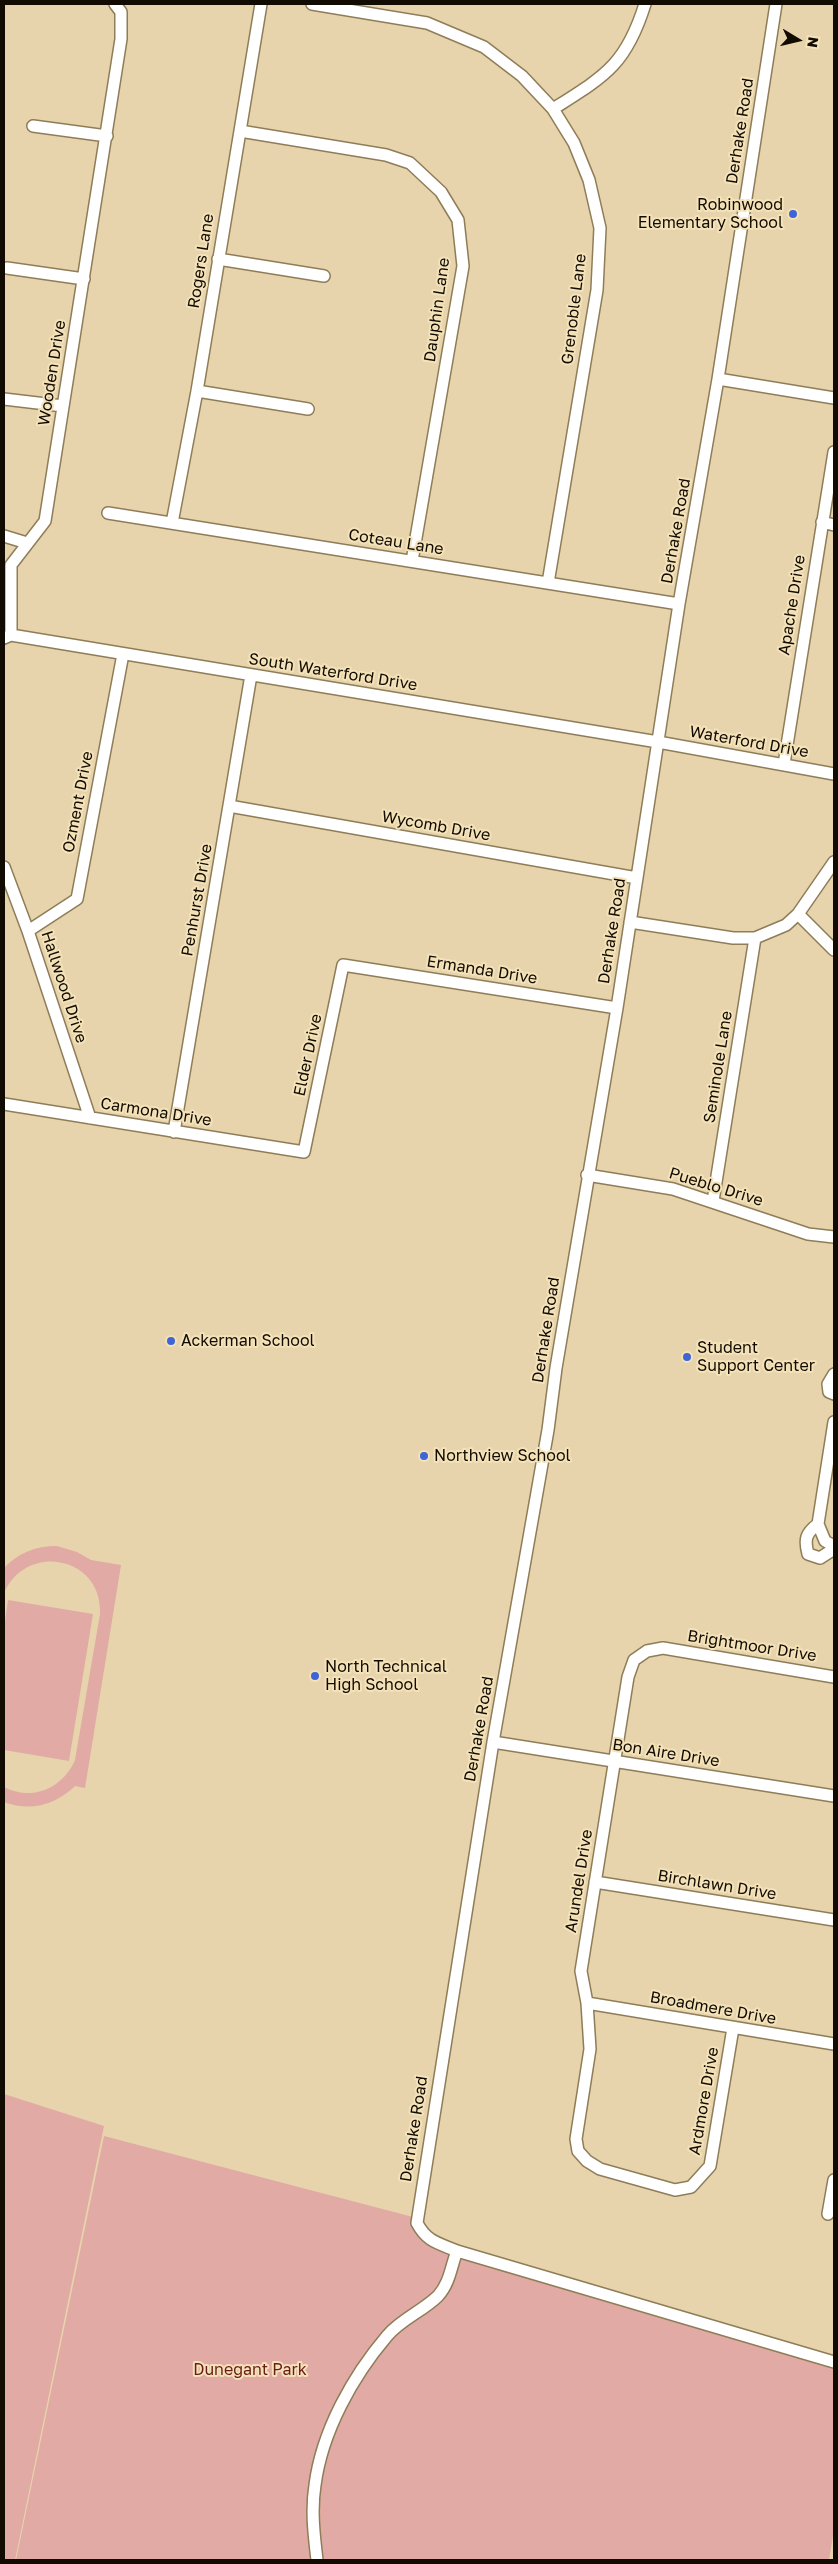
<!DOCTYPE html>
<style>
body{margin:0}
#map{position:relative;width:838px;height:2564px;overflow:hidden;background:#e7d4ac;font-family:"Golos Text",sans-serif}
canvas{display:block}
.frame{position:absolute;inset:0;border:5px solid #120b01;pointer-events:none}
.north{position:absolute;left:773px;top:15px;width:50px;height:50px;-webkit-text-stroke:4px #f4e2b9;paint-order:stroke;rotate:99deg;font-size:14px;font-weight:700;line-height:20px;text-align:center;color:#120b01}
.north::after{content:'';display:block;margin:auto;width:18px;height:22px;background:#120b01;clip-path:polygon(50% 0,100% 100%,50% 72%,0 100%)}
</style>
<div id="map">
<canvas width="838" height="2564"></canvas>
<div class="frame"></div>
<div class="north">N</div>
</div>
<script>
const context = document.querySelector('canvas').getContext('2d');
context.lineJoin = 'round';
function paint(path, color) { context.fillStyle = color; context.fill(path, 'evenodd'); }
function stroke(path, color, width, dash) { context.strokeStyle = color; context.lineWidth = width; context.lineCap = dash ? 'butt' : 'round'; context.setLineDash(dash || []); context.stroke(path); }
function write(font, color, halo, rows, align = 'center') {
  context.font = font + ' "Golos Text",sans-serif'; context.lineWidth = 4; context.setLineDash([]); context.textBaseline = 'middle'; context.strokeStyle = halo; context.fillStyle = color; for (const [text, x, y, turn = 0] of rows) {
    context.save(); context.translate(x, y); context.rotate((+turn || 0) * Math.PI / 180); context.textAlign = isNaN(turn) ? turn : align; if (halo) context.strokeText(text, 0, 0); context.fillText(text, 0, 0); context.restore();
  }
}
const green = new Path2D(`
 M57,1546L77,1552L91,1560L121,1565L85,1788L75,1786C55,1805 31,1812 4,1802V1787C32,1802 63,1788 75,1760L100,1614C103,1557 27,1541 4,1593V1568C18,1553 35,1546 57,1546Z
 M8,1600L93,1614L69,1761L4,1750V1628Z
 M4,2094L104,2126L15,2560H4Z
 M104,2136L413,2217C416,2237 418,2240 436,2250L834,2368V2530L829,2560H16Z`);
const minor = new Path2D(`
 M312,4L427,23L484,47L522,76L553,109L574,143L589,180L600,228L597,290L548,583
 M776,4L718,379L679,604L617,1008L556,1368L548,1430L493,1742L417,2223C427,2242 438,2243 457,2251L834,2362
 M553,109C605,76 626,65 645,4
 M33,126L107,136
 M240,131L386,155L410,163L441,192L458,220L463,266L412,561
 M218,259L324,276
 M7,268L84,279
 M718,379L834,398
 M197,391L308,409
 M4,399L63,406
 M108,513L679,604
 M822,522L834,525
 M172,523L197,391L261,4
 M4,536L27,543
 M11,635V565L45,521L121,39V12L115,4
 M4,638L11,635L658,742L834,774
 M784,764L834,452
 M229,806L637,878
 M4,867L28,931L90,1118
 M798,914L834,950
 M630,922L733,938H755L786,925L798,914L834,862
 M28,931L77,899L123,654
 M4,1104L304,1152L343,965L617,1008
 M174,1132L251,675
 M587,1175L673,1189L808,1234L834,1237
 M713,1201L755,938
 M834,1374L828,1384L829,1392L834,1394
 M834,1422L818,1524L825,1541L834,1546
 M818,1524C806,1533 804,1539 808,1554L820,1558L834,1549
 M493,1742L834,1796
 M595,1882L834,1920
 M587,2003L834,2044
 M733,2028L710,2166L691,2187L675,2190L600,2169L587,2161L578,2151L576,2139L590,2049L587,2003L581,1971L628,1677L634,1660L647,1651L663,1648L834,1677
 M828,2214L834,2180
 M317,2560C314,2535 311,2510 315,2485C322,2431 353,2376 387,2336C401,2319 423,2311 438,2296C450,2283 451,2266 457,2251`);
const markers = [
 [793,214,5,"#3e65d6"],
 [171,1341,5,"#3e65d6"],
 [687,1357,5,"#3e65d6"],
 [424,1456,5,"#3e65d6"],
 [315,1676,5,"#3e65d6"]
];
const streetNames = [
 ["Derhake Road",740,131,-81],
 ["Rogers Lane",201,261,-81],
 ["Grenoble Lane",574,309,-83],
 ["Dauphin Lane",437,310,-82],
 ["Wooden Drive",52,373,-81],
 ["Derhake Road",676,531,-80],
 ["Coteau Lane",396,542,9],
 ["Apache Drive",792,605,-81],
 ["South Waterford Drive",333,672,9],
 ["Waterford Drive",749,742,10],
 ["Ozment Drive",78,802,-79],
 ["Wycomb Drive",436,826,10],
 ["Penhurst Drive",197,900,-80],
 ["Derhake Road",612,931,-81],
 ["Ermanda Drive",482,970,9],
 ["Hallwood Drive",64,987,72],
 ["Elder Drive",308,1055,-78],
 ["Seminole Lane",718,1067,-81],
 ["Carmona Drive",156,1112,9],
 ["Pueblo Drive",716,1187,17],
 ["Derhake Road",546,1330,-81],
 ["Brightmoor Drive",752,1646,9],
 ["Derhake Road",479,1729,-80],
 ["Bon Aire Drive",666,1753,9],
 ["Arundel Drive",579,1881,-81],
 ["Birchlawn Drive",717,1885,9],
 ["Broadmere Drive",713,2008,10],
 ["Ardmore Drive",704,2101,-80],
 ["Derhake Road",414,2129,-81]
];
const poiNames = [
 ["Robinwood",783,205,"right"],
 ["Elementary School",783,223,"right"],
 ["Ackerman School",181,1341],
 ["Student",697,1348],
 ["Support Center",697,1366],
 ["Northview School",434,1456],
 ["North Technical",325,1667],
 ["High School",325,1685]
];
const parkNames = [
 ["Dunegant Park",250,2370]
];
paint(green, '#e1aaa4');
stroke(minor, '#8e7d58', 14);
stroke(minor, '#fff', 11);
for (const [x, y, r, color] of markers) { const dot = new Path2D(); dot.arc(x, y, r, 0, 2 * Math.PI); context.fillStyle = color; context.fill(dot); stroke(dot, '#f4e2b9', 2); }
write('16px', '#120b01', '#f4e2b9', streetNames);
write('16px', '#120b01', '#f4e2b9', poiNames, 'left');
write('16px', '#6b1b19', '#f4e2b9', parkNames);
</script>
